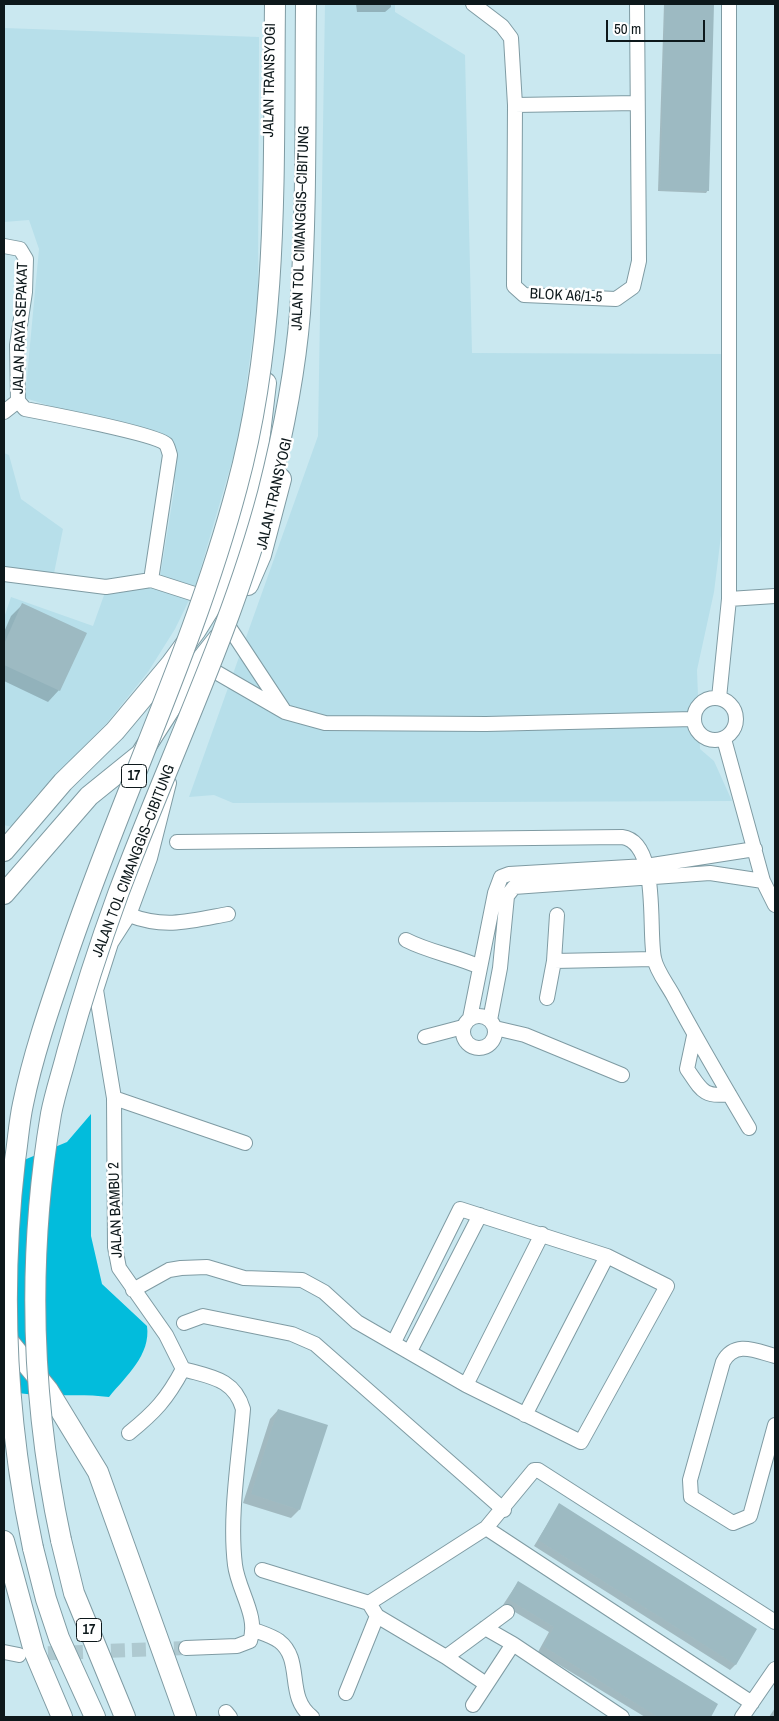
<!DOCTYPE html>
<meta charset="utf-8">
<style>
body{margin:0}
#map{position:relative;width:779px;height:1721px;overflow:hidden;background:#cae8f0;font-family:"Archivo Narrow",sans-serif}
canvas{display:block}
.frame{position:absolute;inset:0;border:5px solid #0d181b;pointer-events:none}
.scale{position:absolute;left:606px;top:20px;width:99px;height:22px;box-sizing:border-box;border:2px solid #0d181b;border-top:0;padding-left:6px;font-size:15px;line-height:18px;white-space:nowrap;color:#0d181b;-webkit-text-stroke:4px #fff;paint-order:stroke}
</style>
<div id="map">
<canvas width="779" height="1721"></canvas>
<div class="frame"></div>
<div class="scale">50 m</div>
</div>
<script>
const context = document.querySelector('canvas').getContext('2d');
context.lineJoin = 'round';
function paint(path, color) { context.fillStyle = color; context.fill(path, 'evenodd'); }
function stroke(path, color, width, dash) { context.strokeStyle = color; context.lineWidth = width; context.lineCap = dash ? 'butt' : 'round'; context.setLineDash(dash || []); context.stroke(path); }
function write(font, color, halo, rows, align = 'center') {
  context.font = font + ' "Archivo Narrow",sans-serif'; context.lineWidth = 5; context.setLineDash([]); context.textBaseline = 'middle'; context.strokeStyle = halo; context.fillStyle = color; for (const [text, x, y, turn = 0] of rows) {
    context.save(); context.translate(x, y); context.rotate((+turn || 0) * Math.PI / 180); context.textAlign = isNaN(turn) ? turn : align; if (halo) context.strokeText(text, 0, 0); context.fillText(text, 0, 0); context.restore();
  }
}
const built = new Path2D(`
 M325,4H395V12L465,55L472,353L727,354L728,479L714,592L697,670L700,749L714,761L732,801L233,803L214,795L189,797L318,436Z
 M4,28L259,37L258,296L240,434L195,588L175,629L148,672L106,724L35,797L12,827L4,825V618L11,597L93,626L108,584L160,577L175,485L171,444L25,398L39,249L29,220L4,222Z
 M4,453L9,455L21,499L63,529L52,583L4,575Z`);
const water = new Path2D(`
 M91,1114V1236L102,1284L147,1326C151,1355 126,1376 109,1397C75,1392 35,1400 4,1389V1163L24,1160L67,1142Z`);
const shadow = new Path2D(`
 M356,4H391V7L385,12H357Z
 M664,4H713L708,190L706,193L658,191Z
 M22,605L59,690L48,702L4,681V632L11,616Z
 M278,1410L299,1510L291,1518L243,1503L270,1419Z
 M559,1505L736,1664L730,1670L534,1546Z
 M518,1582L716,1705L709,1717H645L538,1652L549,1632L503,1605Z
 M775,1708V1717H769Z`);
const building = new Path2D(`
 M665,4H714L709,191L660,190Z
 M22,603L87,633L60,691L4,665V644Z
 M278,1409L328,1425L300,1510L251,1494Z
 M559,1503L757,1629L736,1665L538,1540Z
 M518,1581L718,1704L711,1717H658L543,1646L554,1627L508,1599Z`);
const minorTunnel = new Path2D(`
 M27,1654L186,1648`);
const minor = new Path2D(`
 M473,4L502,26L511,38L515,105L514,286L524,295L616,299L633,287L639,261L637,4
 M729,4V599
 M515,105L637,103
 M4,246L20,249L26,259L25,292L17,345L18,401L25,409C46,413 156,434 166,444C168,447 169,452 170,455L151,580
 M4,412L18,401
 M4,574L106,587L151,580
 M151,580L210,599
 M227,624L283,709
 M202,664L285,712L325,723L486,724L693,719
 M694 719a21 21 0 1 1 42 0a21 21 0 1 1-42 0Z
 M719,698L729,599L775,596
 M724,739L763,881L775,905
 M169,783L150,858L129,915L111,943L96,990L114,1098L115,1247L119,1268L166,1335L183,1369C210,1377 234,1378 243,1409C239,1459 229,1516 235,1565C238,1590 259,1617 250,1641L237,1646L186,1648
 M177,842L622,837C660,842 648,930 654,958C656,970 667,984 673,995C697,1040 723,1084 749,1128
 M129,915C165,929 191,921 228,914
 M406,940C429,952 456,956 480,967
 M554,961L557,915
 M547,998L554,961L654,959
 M463 1032a16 16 0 1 1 32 0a16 16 0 1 1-32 0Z
 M470,1018L495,893L501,877L509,874L646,866L755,849
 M490,1020L500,968L507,896L514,887L710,873L763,881
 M495,1028L525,1035L622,1075
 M694,1036L687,1069C701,1089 703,1098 729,1094
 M425,1037L463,1027
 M114,1098L245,1143
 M133,1290L169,1270L181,1268L207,1267L244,1278L302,1280L324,1292L357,1322L466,1385L581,1442L667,1286L607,1256L460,1209L394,1342
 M184,1323L203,1316L292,1334L315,1344L504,1510
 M410,1351L480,1215
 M775,1356C756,1351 735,1340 723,1362L690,1480L691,1497L733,1523L750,1516L775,1425
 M466,1385L542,1234
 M525,1415L607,1256
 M129,1433C155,1412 167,1399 183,1369
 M486,1528L752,1703
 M262,1570L369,1603L377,1616L446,1657L486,1684
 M369,1603L486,1528L534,1470H538L775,1622
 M485,1628L513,1644L622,1717
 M254,1630C262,1633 272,1636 279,1641C304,1660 285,1697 312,1717
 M4,1652L19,1655
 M446,1657L507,1612
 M346,1693L377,1616
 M473,1705L513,1644
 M226,1712L230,1717
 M742,1717L775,1669`);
const highway = new Path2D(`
 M248,585L261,555L281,479
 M4,851L63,782L115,731L171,664L196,630L214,601L234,547L246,503L257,459L266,383
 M4,894L89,796L141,754L199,663L218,639
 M4,1336L48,1390L98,1472L186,1717
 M61,1540L74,1593L125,1717
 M4,1541L34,1651L62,1717
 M33,1548L46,1599L59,1638L95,1717`);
const highwayBridge = new Path2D(`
 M61,1540C31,1400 27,1256 51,1114C55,1093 62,1073 67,1053C82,999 99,946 118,894C168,760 231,632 268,493C283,434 295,374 300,313C307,210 305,107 306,4
 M33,1548C6,1420 0,1289 15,1160C18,1141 19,1122 23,1104C33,1055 50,1006 66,959C119,800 194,649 237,487C280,328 273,166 275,4`);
const shields = [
 [134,776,25],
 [89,1630,25]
];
const shieldNames = [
 ["17",134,776],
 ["17",89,1630]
];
const streetNames = [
 ["JALAN TRANSYOGI",270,80,-89],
 ["JALAN TOL CIMANGGIS–CIBITUNG",301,228,-88],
 ["BLOK A6/1-5",566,296,3],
 ["JALAN RAYA SEPAKAT",21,328,-88],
 ["JALAN TRANSYOGI",275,494,-77],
 ["JALAN TOL CIMANGGIS–CIBITUNG",134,861,-69],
 ["JALAN BAMBU 2",116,1210,-92]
];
paint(built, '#b7dfea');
paint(water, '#02bcdc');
paint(shadow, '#0003');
paint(building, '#9dbac2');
stroke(minorTunnel, '#aec9d0', 14, [14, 7]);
stroke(minor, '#7f9ba3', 16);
stroke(highway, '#7f9ba3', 22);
stroke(minor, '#fff', 14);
stroke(highway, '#fff', 20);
stroke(highwayBridge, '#7f9ba3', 22, []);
stroke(highwayBridge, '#fff', 20);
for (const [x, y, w] of shields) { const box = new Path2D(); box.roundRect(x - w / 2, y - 11.5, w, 23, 4); context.fillStyle = '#fff'; context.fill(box); stroke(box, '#0d181b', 1); }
write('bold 14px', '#0d181b', null, shieldNames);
write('15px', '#0d181b', '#fff', streetNames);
</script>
